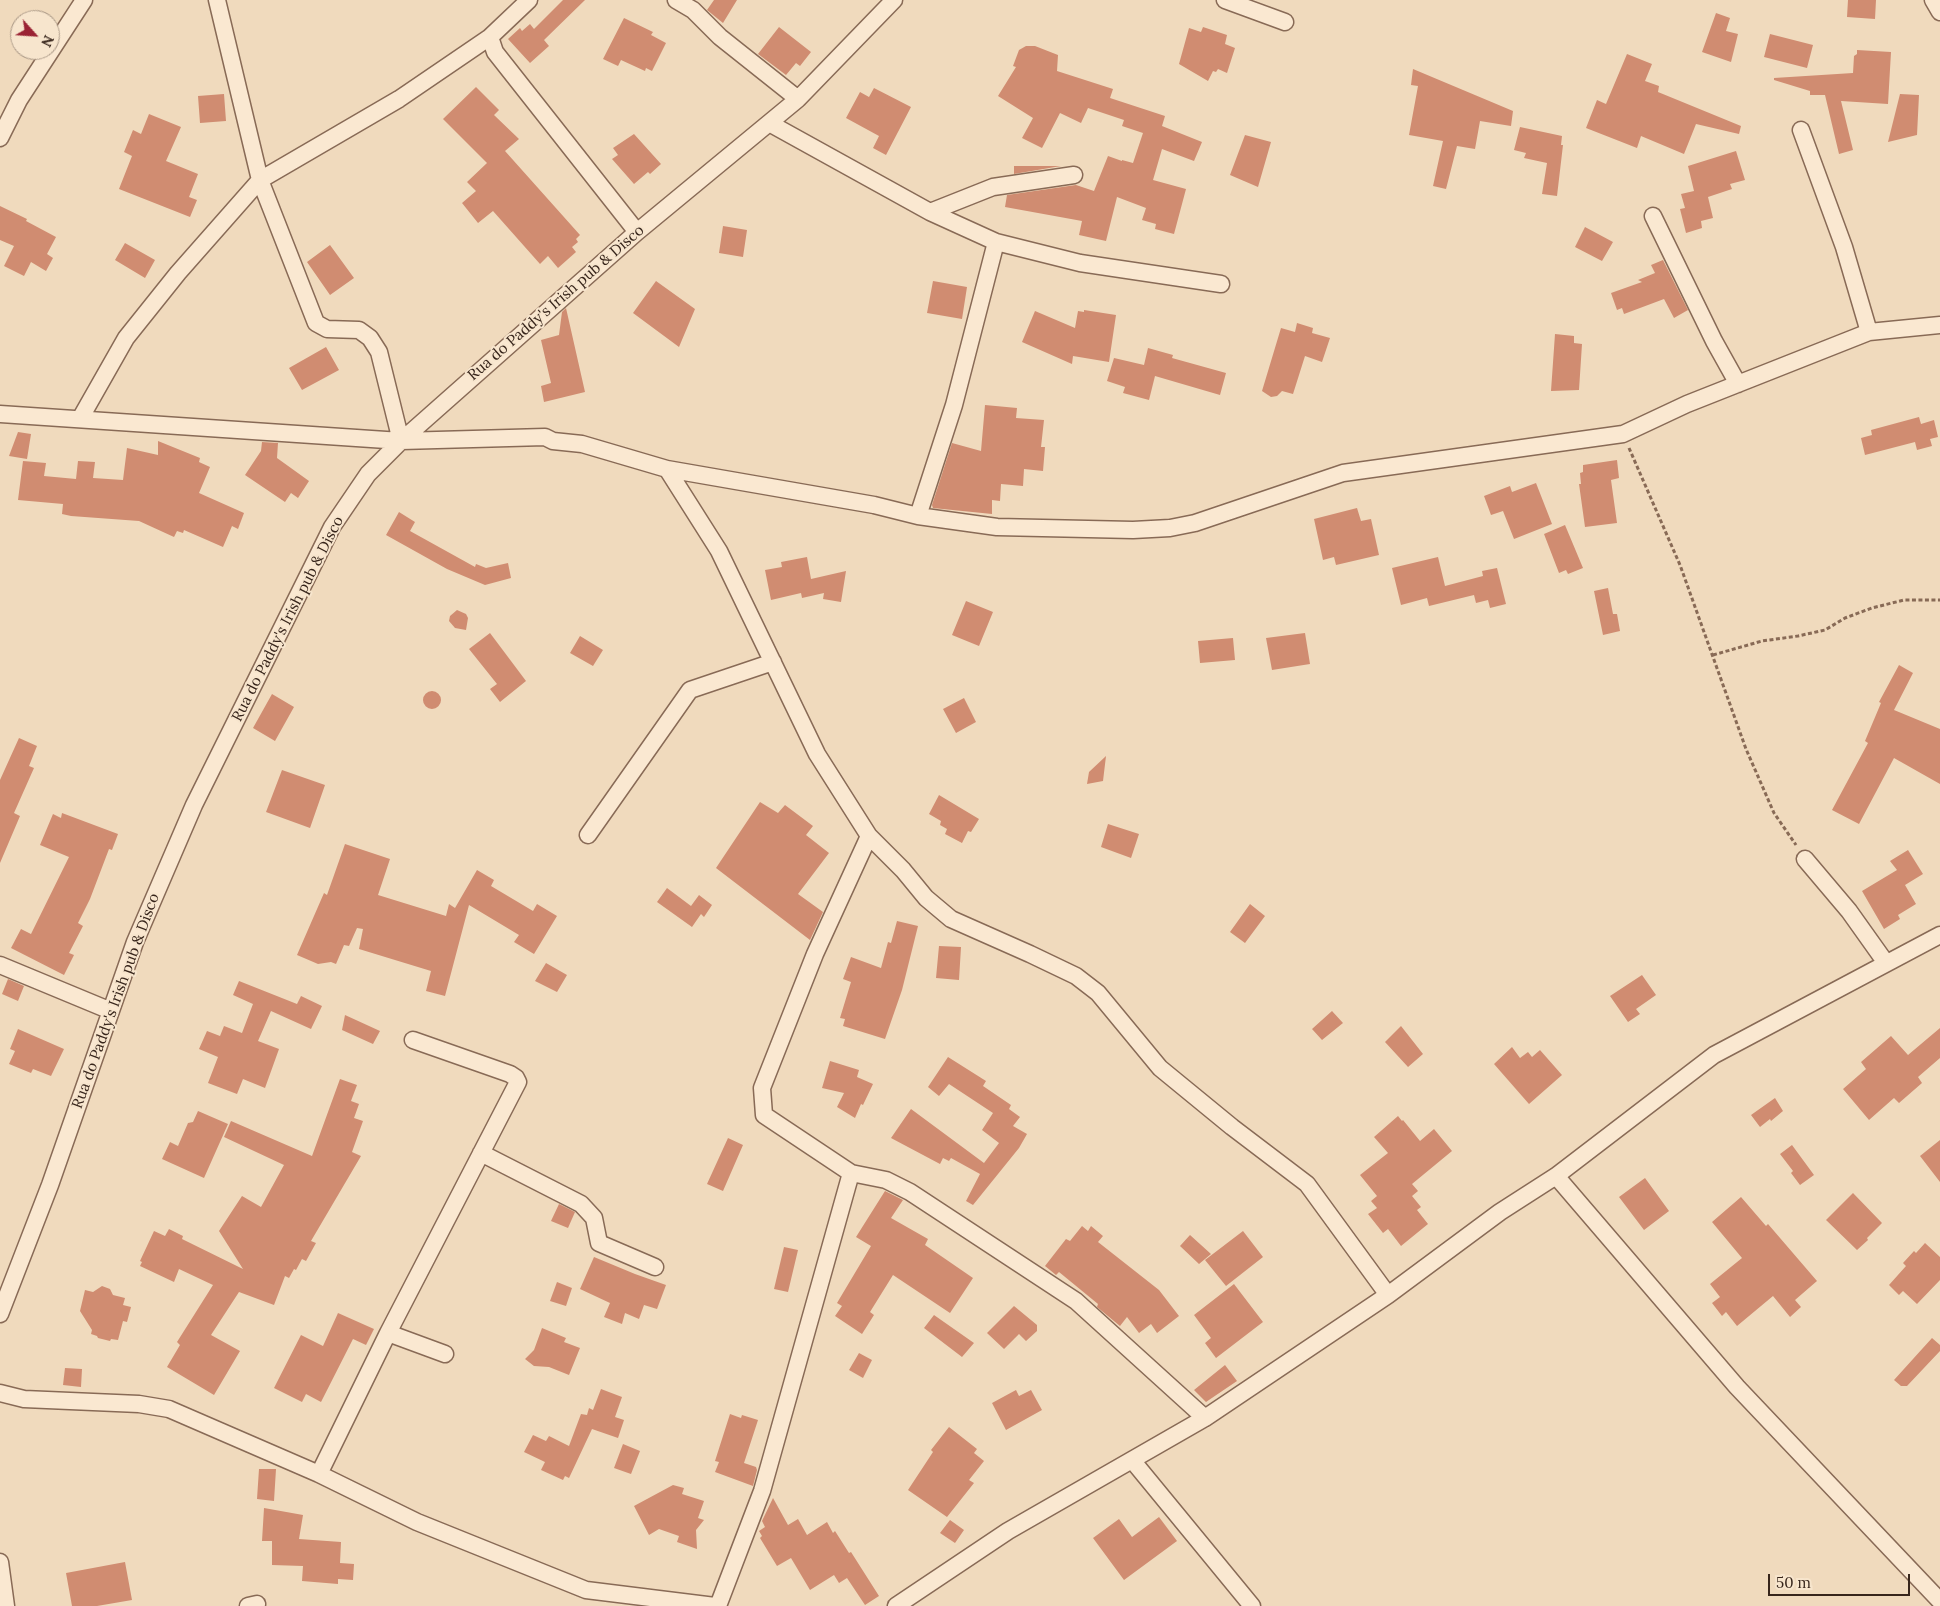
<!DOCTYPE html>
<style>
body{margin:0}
#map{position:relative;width:1940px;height:1606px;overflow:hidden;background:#f0dabd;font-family:Lora,serif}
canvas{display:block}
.north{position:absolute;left:10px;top:10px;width:50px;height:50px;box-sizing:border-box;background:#f7e5cd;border:1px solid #aa9886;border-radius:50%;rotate:116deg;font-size:14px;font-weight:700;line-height:20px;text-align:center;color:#37251b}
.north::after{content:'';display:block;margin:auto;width:18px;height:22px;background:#9a2334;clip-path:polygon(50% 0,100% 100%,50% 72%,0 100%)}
.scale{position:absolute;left:1768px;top:1574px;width:142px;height:22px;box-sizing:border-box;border:2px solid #37251b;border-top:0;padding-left:6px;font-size:15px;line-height:18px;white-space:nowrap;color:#37251b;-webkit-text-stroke:4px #f7e5cd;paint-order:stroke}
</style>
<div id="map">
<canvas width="1940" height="1606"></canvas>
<div class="north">N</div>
<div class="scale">50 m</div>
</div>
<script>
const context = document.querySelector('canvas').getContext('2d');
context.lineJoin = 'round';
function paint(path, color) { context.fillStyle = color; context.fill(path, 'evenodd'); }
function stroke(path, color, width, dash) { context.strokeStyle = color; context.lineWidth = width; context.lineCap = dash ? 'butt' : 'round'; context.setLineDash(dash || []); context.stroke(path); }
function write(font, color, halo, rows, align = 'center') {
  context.font = font + ' Lora,serif'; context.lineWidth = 4; context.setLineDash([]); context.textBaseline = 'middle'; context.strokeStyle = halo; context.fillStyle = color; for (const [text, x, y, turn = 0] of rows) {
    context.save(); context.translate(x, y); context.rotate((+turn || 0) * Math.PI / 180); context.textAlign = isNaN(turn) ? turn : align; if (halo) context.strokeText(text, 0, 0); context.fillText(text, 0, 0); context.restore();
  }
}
const building = new Path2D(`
 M563,0H585L544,40L549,46L530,63L508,39L520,28L522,31L530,24L534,29Z
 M714,0H737L723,23L707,10Z
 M1848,0H1876L1875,19L1847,17Z
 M1716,13L1730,18L1726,31L1738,34L1731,62L1702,52Z
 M624,18L653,32L651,35L666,43L652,71L646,68L645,71L621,60L618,66L603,59Z
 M779,27L811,52L800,66L796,63L786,75L758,54Z
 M1203,27L1227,35L1225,44L1235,48L1227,73L1218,69L1216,72L1213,71L1208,81L1179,64L1189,28L1201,32Z
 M1770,34L1813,45L1807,68L1764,57Z
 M1026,46H1035L1058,55L1057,71L1113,89L1110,98L1165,116L1162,126L1202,142L1194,161L1162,149L1153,180L1186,189L1174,234L1155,229L1156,224L1142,220L1146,208L1117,197L1106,241L1079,235L1082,221L1005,207L1007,195L1076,185L1094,191L1108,156L1122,161V160L1133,163L1143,133L1122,126L1124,120L1088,108L1081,123L1060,113L1042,148L1022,138L1033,118L998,96L1016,67L1013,66L1019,50Z
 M1857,50L1891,52L1888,104L1841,101L1853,150L1839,154L1825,95H1810V91L1774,80V78L1853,73L1854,56L1857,54Z
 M1627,54L1652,64L1645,81L1659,86L1658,92L1741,126L1739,134L1696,124L1684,154L1641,136L1637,148L1586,128L1597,100L1606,104Z
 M1413,69L1513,111L1511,126L1480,121L1475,149L1457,146L1446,189L1433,186L1443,141L1409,135L1418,86L1411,85Z
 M476,87L499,110L494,115L519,139L505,151L580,235L576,239L578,242L572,247L576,252L558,268L548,256L540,264L493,211L478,223L462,203L476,191L467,182L487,163L443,119Z
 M874,88L911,107L886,155L873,148L879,136L846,118L860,92L869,97Z
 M224,94L226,121L200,123L198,96Z
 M1900,94L1919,95L1917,135L1888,142Z
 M149,114L181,127L166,161L198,174L189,197L197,200L190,217L119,189L132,156L124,152L133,130L141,134Z
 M1520,127L1562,136L1561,145H1563L1557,196L1542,194L1547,163L1524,158L1526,153L1514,150Z
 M634,134L661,164L650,174L648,172L634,184L612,159L618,155L613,148Z
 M1245,135L1271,142L1258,187L1230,175Z
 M1736,151L1745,180L1730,184L1732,189L1708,197L1713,218L1701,221L1702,228L1686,233L1680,209L1685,208L1681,194L1694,191L1688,166Z
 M1014,166H1061L1014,174Z
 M0,206L27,219L26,221L56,237L47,254L53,258L46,271L31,262L24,276L4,266L14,246L0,240Z
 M723,226L747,230L743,257L719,253Z
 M1585,227L1613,242L1602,261L1575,247Z
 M125,243L155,260L145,278L115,260Z
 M330,245L354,278L330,295L307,262Z
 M1663,260L1688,310L1674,318L1664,299L1624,314L1622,308L1617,310L1611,293L1642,282L1638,280L1655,273L1651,265Z
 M656,281L695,309L679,347L633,313Z
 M933,281L967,287L962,319L927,313Z
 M566,308L585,392L544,402L541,386L551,383L541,340L559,335L562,312Z
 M1084,310L1116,315L1109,362L1073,356L1072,364L1022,342L1035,311L1075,328L1078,311L1084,312Z
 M1297,323L1313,328L1312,333L1330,338L1322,362L1305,356L1293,394L1282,391L1277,396L1271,397L1262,391L1281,328L1295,332Z
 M1555,334L1574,336V343L1582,344L1579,390L1551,391Z
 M326,347L339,370L302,390L289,368Z
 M1148,348L1173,355L1172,358L1226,373L1220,395L1155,376L1149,400L1123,393L1125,387L1107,381L1114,358L1144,365Z
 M985,405L1017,408L1016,418L1044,420L1041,447H1045L1043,471L1024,469L1023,486L1001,484L1000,501L992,500V514L933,508L932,505L952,443L981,451Z
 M1919,417L1921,424L1934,420L1938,437L1930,439L1932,446L1917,450L1915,442L1865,455L1861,438L1872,435L1871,430Z
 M18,432L31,434L27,459L9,456Z
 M158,441L200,458L199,462L210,467L199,493L244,513L238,529L232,526L223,547L184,530L183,533L177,531L174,537L139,521L71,516L62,514L63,504L18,500L23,461L46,463L44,476L76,479L78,461L95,462L93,478L123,480L127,448L158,455Z
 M262,442L278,443L277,458L309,481L298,498L291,493L285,502L245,475L261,451Z
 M1617,460L1619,478L1611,480L1617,523L1585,527L1579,484H1581L1580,473L1583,472V465Z
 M1536,483L1552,524L1514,539L1503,511L1491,515L1484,496L1510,486L1512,492Z
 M1357,508L1361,521L1371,519L1379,555L1336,565L1334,557L1323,560L1314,519Z
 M399,512L415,522L410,531L475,567L476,564L486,568L508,563L511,578L485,585L447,569L386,535Z
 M1565,525L1583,568L1568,574L1566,570L1559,573L1544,534Z
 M807,557L811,579L846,571L841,602L823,599L824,593L802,598L801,593L771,600L765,570L782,567L781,562Z
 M1438,557L1445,586L1483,576L1482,571L1497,568L1506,604L1490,608L1488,600L1476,603L1474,595L1429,606L1427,598L1401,605L1392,568Z
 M1608,588L1613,614H1617L1620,631L1603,635L1594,591Z
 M966,601L993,612L979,646L952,635Z
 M457,610L466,614L468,618L466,630L455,628L449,621L450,616Z
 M490,633L526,681L500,702L490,689L497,684L469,649Z
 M1305,633L1310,664L1272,670L1266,638Z
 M580,636L603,650L593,666L570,653Z
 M1233,638L1235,660L1200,663L1198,641Z
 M1899,665L1913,673L1894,710L1940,729V784L1894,758L1859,824L1832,810L1868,743L1865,741L1881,703L1879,702Z
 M423 700a9 9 0 1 1 18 0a9 9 0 1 1-18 0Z
 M272,694L294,707L275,741L253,728Z
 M964,698L976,722L956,733L943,709Z
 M19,738L37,746L29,766L34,768L14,813L20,816L0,863V780Z
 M1106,756L1103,781L1087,784L1089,772Z
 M282,770L325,785L310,828L266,812Z
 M939,795L979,819L971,832L968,831L962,843L945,834L947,829L940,825L941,821L929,814Z
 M760,802L778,813L785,805L813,826L806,835L829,853L798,894L823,912L810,940L716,868Z
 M62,813L118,834L112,850L109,849L90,899L78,923L83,926L69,953L74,955L64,975L11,948L21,929L31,934L69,857L40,845L53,814L61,818Z
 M1108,824L1139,834L1131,858L1101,847Z
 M345,844L390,859L378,895L446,916L449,904L455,908L477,870L494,880L491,886L533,911L537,904L557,916L534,954L514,942L519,935L469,905L445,996L426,991L431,971L359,949L363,929L357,928L349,946L344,945L336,964L331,962L318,964L297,955L324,893L327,895Z
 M1908,850L1923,874L1905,885L1916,904L1898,915L1900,919L1884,929L1862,891L1897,870L1890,861Z
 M667,888L691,906L699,895L712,905L704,917L701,914L692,927L657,902Z
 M1250,904L1265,916L1245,943L1230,932Z
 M897,921L918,926L902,990L885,1039L843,1026L845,1019L840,1018L851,982L843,979L851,957L881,968L888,942L891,943Z
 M939,946L961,947L959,980L936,978Z
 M546,963L567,975L557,992L535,981Z
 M1642,975L1656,995L1636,1009L1640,1014L1628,1022L1610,996Z
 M8,979L24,986L18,1001L2,994Z
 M239,981L297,1004L301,996L322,1006L311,1029L271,1011L258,1041L279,1049L265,1088L243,1079L237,1094L208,1083L218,1057L199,1049L207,1031L220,1036L224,1026L242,1033L253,1004L233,995Z
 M1332,1011L1343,1023L1322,1040L1312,1029Z
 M345,1015L380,1031L373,1044L342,1030Z
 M1401,1026L1423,1054L1408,1067L1385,1042Z
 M1940,1028V1058L1918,1077L1922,1083L1899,1103L1894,1098L1869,1120L1843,1089L1866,1069L1861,1062L1891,1036L1908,1055Z
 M18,1029L64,1049L51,1076L33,1069L31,1073L9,1064L15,1051L10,1049Z
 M1512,1047L1520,1058L1528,1052L1532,1057L1540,1050L1562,1075L1529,1104L1494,1064Z
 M948,1057L986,1081L983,1086L1011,1105L1009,1109L1020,1117L1013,1126L1027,1134L1019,1148L973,1205L966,1201L980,1174L951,1158L949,1161L943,1158L940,1164L891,1138L911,1109L984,1163L999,1143L982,1130L993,1113L949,1084L939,1096L928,1087Z
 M830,1061L859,1070L857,1077L873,1084L863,1105L861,1104L855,1118L837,1107L844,1093L822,1088Z
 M340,1079L357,1085L351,1101L359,1104L354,1118L363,1121L352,1152L361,1156L311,1241L316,1243L306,1261L302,1259L296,1270L294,1269L289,1278L285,1276L274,1305L239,1292L211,1335L240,1351L214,1395L167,1367L180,1345L177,1342L213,1285L179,1269L174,1282L140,1266L142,1262L140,1261L154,1231L165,1236L169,1229L183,1236L182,1239L243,1269L219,1231L242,1196L261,1207L284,1165L224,1137L231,1121L312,1156Z
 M1775,1098L1783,1111L1771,1121L1770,1119L1760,1127L1751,1115Z
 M198,1111L228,1124L204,1178L162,1159L170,1142L178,1146L188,1123L193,1122Z
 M1398,1116L1402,1121L1403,1120L1420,1141L1434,1129L1452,1151L1412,1184L1418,1191L1412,1196L1421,1207L1417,1210L1428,1224L1401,1246L1388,1229L1383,1233L1368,1214L1377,1208L1371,1201L1377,1196L1360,1175L1388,1153L1374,1137Z
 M728,1138L743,1145L723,1191L707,1184Z
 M1940,1140V1182L1920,1156Z
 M1792,1145L1814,1175L1800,1185L1791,1173L1793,1171L1780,1154Z
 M1645,1178L1669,1211L1644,1230L1619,1197Z
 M885,1191L903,1200L891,1218L928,1239L925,1245L973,1278L950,1313L893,1275L870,1312L874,1315L862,1334L835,1316L842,1306L837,1303L871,1246L856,1237Z
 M1853,1193L1882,1223L1867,1238L1868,1240L1857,1250L1826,1220Z
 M1741,1197L1766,1226L1768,1224L1817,1281L1795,1300L1801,1307L1790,1317L1773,1296L1737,1326L1726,1312L1722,1316L1712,1303L1720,1297L1710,1284L1742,1258L1712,1222Z
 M559,1204L575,1212L568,1228L551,1221Z
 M1082,1226L1088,1231L1091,1226L1103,1236L1098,1242L1159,1290L1179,1316L1157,1333L1151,1324L1139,1333L1127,1317L1120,1326L1097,1307L1098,1304L1059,1272L1056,1275L1045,1266L1066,1239L1070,1241Z
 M1243,1231L1263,1257L1226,1286L1205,1260Z
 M1190,1235L1211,1254L1199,1264L1180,1246Z
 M1925,1243L1940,1257V1280L1917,1304L1903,1291L1899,1295L1889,1285L1906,1266L1903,1263L1914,1251L1916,1253Z
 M784,1247L798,1250L788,1292L774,1289Z
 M594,1257L635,1274L666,1285L657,1309L644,1305L639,1319L625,1313L622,1324L604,1317L610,1303L580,1289Z
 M557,1282L572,1288L566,1306L550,1301Z
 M1234,1284L1263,1322L1216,1358L1205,1343L1211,1338L1194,1315Z
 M102,1286L110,1289L113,1295L125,1298L123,1305L131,1307L127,1322L123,1321L118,1340L111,1339L110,1341L98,1338L97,1336L91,1334L92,1330L80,1311L85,1290L93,1292Z
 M1014,1306L1037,1325V1331L1026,1341L1019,1334L1004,1349L987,1333Z
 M338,1313L374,1329L366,1345L353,1339L321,1402L306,1394L302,1402L274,1388L301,1335L323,1346Z
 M934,1315L974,1343L962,1357L924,1328Z
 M542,1328L566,1338L564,1342L580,1348L569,1375L549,1367L534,1366L525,1359L534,1350Z
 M1932,1338L1940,1345V1351L1907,1386H1901L1894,1380Z
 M859,1353L872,1360L863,1378L849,1370Z
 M1225,1365L1237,1381L1206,1402L1194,1390Z
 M65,1368L82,1369L81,1387L63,1385Z
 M601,1389L622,1397L615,1417L624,1420L618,1438L592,1429L569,1478L565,1476L563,1480L541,1470L545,1462L524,1452L533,1435L546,1441L549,1436L569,1446L581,1414L587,1415L589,1408L593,1410Z
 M1016,1390L1019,1396L1031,1390L1042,1410L1006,1430L992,1403Z
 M730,1414L741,1418L742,1415L758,1420L744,1463L756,1467L757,1470L753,1486L715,1472L719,1462L715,1461Z
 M949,1427L977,1449L974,1453L984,1461L969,1480L974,1483L947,1517L908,1490L933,1452L931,1450Z
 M623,1444L640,1451L631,1474L614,1468Z
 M259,1469H276L274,1501L257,1499Z
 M673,1485L684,1488L682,1494L704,1501L698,1518L704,1520L696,1530L697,1549L677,1542L679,1536L659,1529L649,1535L634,1506Z
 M773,1498L788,1525L798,1519L807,1535L827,1522L833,1533L835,1531L849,1553L851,1552L879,1596L865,1605L847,1578L839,1583L834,1575L810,1590L791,1558L777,1566L760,1538L762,1536L759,1531L765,1527L762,1521Z
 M264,1508L303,1515L299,1539L341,1542L340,1563L354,1564L353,1580L338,1579V1584L302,1581L303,1566L272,1565V1541H262Z
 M1159,1517L1177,1541L1124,1580L1093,1538L1119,1519L1132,1537Z
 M950,1520L964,1530L955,1543L940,1533Z
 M125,1562L132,1600L97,1606H72L66,1573Z`);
const path = new Path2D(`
 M1629,448L1680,565L1746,749L1774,813L1796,845
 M1713,655L1762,641L1798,636L1825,630L1845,618L1872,608L1904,600H1940`);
const street = new Path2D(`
 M217,0L260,180L316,323L327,329L359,330L370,338L379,352L401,441
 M529,0L490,37L495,52L637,232
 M676,0L693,10L720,37L798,99
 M1225,0L1285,22
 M1933,0L1940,12
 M769,123L930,212L996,242L1080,263L1221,284
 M1801,130L1844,247L1869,332
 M0,138L19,100L84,0
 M930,212L993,187L1074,175
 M1653,216L1714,341L1738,384
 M0,414L401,441L545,437L553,441L582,444L667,469L874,505L918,516L997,527L1133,530L1170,528L1195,523L1343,473L1623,434L1687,404L1869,332L1940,325
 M80,419L126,338L178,273L260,180L399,99L490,37
 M667,469L719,551L817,754L869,836L903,870L926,898L951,919L1030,954L1076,976L1098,993L1160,1068L1232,1127L1307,1184L1388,1295
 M918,516L954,405L996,242
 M588,835L690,690L773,662
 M869,836L815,954L762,1088L764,1115L851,1173L886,1180L910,1192L1076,1301L1205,1418
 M1805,859L1849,911L1886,963
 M0,965L111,1011
 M481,1153L581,1204L594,1218L599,1243L655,1267
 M1556,1176L1737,1387L1940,1601
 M0,1314L50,1185L135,942L194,805L332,527L368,474L401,441L637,232L798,99L894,0
 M388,1333L445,1354
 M0,1393L24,1399L139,1404L169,1409L319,1474L417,1522L586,1590L715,1606
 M1132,1460L1252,1606
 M319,1474L388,1333L518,1082L516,1078L510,1074L413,1040
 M0,1562L6,1606
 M248,1606L257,1604
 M718,1606L762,1491L851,1173
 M896,1606L1008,1531L1205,1418L1388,1295L1500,1212L1556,1176L1714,1055L1940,935`);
const streetNames = [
 ["Rua do Paddy's Irish pub & Disco",556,303,-41],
 ["Rua do Paddy's Irish pub & Disco",288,619,-63],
 ["Rua do Paddy's Irish pub & Disco",116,1001,-70]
];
paint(building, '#d08c71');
stroke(street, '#886a56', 19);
stroke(path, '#886a56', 3, [4, 2.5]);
stroke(street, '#fae8d1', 16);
write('15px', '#37251b', '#f7e5cd', streetNames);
</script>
